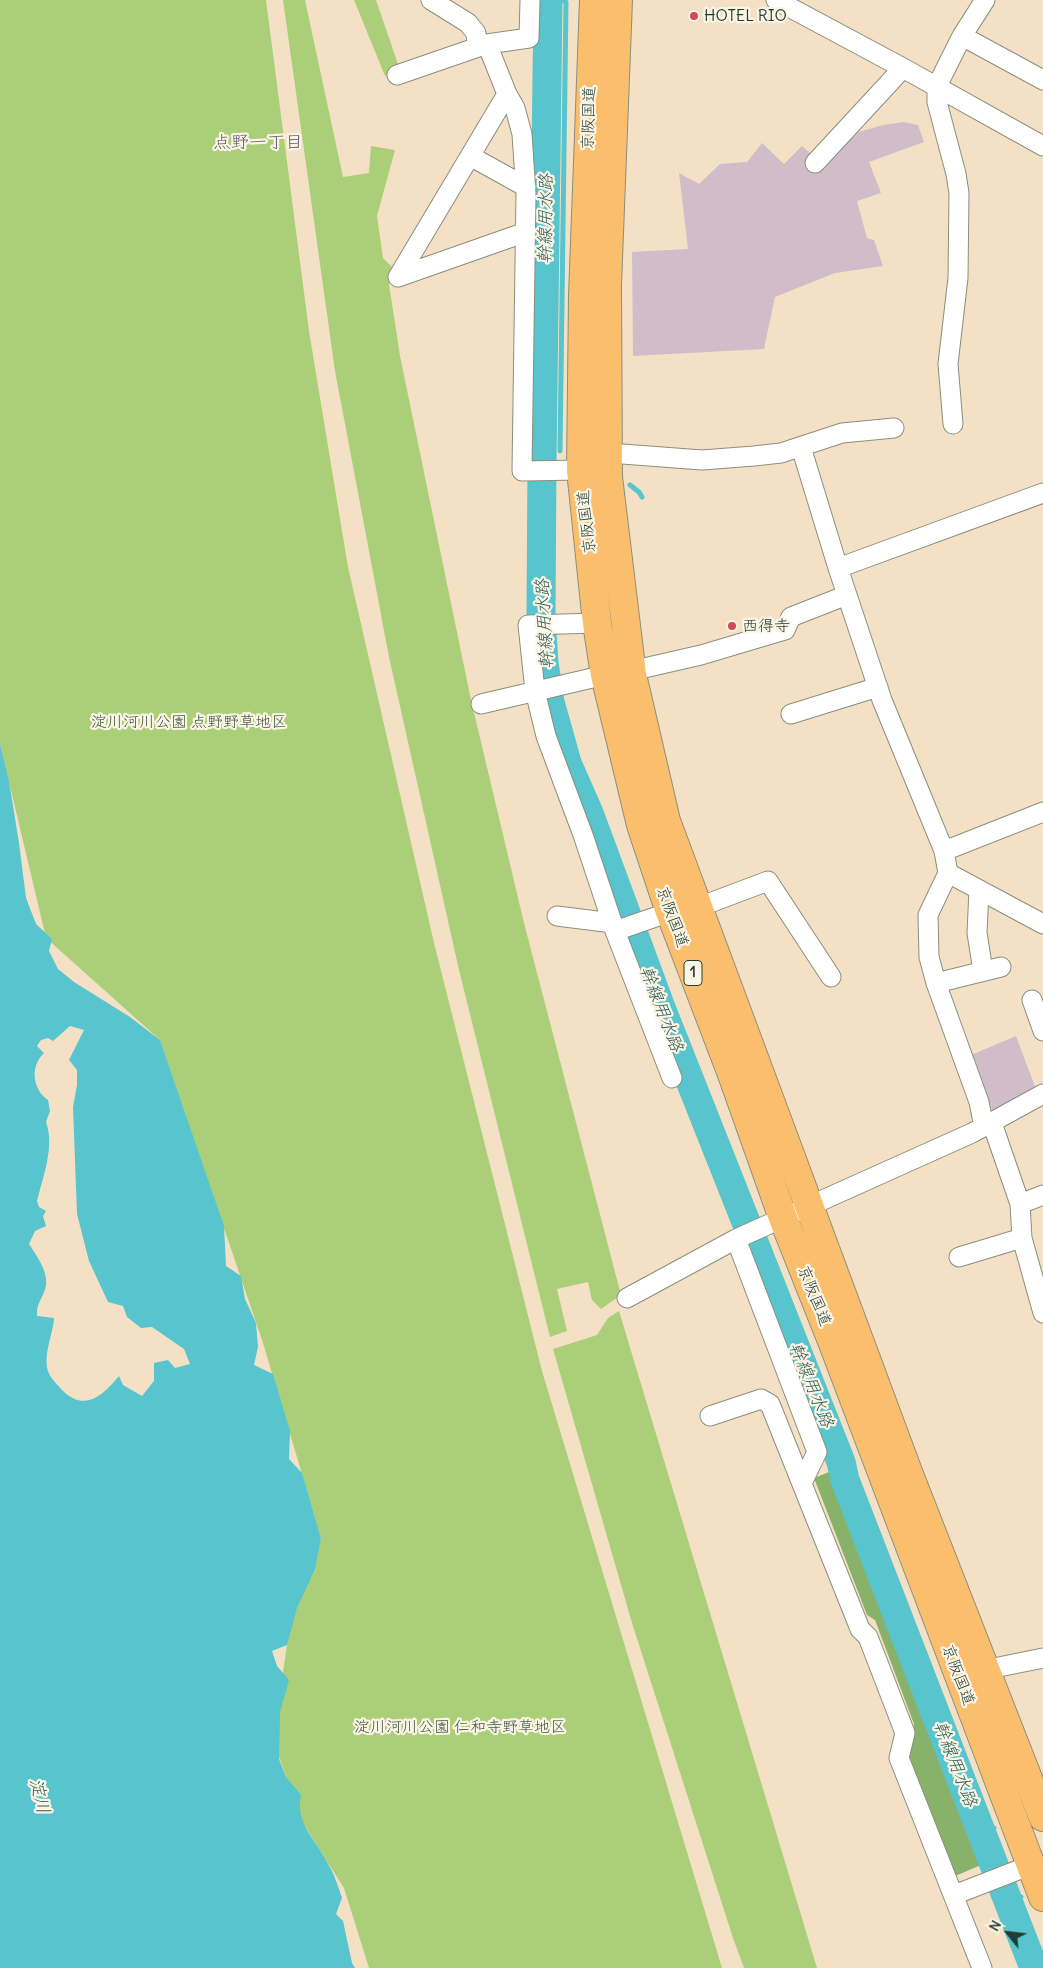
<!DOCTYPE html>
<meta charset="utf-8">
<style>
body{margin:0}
#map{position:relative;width:1043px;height:1968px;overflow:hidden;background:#f4e1c5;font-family:Delius,sans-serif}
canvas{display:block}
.north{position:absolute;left:983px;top:1908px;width:50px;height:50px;-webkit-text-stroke:4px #fcf5e5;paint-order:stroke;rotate:299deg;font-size:14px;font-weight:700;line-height:20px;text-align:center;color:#1f3d34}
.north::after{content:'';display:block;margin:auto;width:18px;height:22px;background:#1f3d34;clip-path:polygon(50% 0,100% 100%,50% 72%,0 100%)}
</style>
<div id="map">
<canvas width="1043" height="1968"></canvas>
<div class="north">N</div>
</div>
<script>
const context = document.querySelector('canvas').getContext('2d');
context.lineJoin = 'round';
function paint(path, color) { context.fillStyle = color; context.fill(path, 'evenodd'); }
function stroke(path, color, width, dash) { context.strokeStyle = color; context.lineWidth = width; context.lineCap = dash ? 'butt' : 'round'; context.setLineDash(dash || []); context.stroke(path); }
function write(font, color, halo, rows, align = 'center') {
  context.font = font + ' Delius,"Klee One",sans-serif'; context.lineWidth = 4.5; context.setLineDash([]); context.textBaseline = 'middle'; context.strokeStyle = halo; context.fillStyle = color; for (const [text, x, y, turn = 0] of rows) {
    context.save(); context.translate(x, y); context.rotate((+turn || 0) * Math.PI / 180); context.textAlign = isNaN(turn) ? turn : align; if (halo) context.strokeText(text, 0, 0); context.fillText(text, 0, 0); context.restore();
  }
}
const industrial = new Path2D(`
 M904,122L918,125L924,142L869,162L881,193L857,201L867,238L874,240L883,266L835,273L775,297L764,349L633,356L632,252L688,249L679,173L699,184L720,164L747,162L762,143L784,164L802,146L813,156L851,134L883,125Z
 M1016,1036L1037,1092L994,1115L971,1055Z`);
const green = new Path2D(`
 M0,0H266L309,331L348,567L434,943L542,1371L722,1968H369L344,1888L304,1825L273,1741L289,1631L321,1538L263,1343L160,1040L46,938L0,744Z
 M283,0H305L343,177L369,173L371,146L395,150L377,216L383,258L396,271L389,284L400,356L471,700L524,923L621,1295L601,1309L592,1300L588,1282L557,1289L567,1331L550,1337L459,970L389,657L335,371Z
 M354,0H376L400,70L385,76Z
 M619,1311L817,1968H744L733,1938L632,1623L553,1349L597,1335L608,1318Z`);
const forest = new Path2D(`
 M829,1472L981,1865L953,1877L905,1752L914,1724L875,1620L867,1615L814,1478Z`);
const water = new Path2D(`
 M0,744L9,781L19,843L26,898L36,924L52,939L49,951L58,969L74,982L130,1017L160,1040L224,1226L226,1266L241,1276L245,1299L256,1323L258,1347L254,1365L273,1374L290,1431L289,1459L302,1473L321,1538L315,1569L297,1608L287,1645L272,1651L277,1666L289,1680L280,1712L279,1759L286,1777L301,1795C295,1824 315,1838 327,1862C334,1873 338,1886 342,1898L336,1914L343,1921L352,1963L355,1968H0ZM70,1026L84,1030L69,1060L77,1070V1085L73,1107L77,1214L89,1261L108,1302L123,1306L127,1317L141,1328L152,1327L184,1349L190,1364L175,1368L168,1360L154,1363V1381L142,1396L123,1385L119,1376C103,1395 85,1413 62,1390C58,1385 50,1378 48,1371C43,1354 53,1335 54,1318L37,1316C36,1302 44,1298 46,1285C48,1271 36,1255 29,1244L35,1231L46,1226L43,1216L46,1211L39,1207L37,1201C43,1177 55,1146 46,1122L50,1111L48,1100C32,1089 30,1066 44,1053L37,1046L41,1040L48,1038L53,1041Z`);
const stream = new Path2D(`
 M560,451L566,2L561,0
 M630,485L639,492L642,497
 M982,1834L994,1828
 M1006,1896L1021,1897`);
const river = new Path2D(`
 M548,0L542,461L541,616L544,663L550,702L567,763L589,813L660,1005L841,1462L845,1480L1034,1968`);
const street = new Path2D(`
 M431,0L468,23L476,33L477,47
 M776,0L903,68L1043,146
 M962,36L1043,80
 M487,44L507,94L515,108L522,134L526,194L522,471L581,470
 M397,75L487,44L529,38L530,0
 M507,94L398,277L526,232
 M470,156L526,187
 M815,163L903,68
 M953,424L948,364L958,278L959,193L956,174L937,102V86L962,36L985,0
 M801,447L838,568
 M609,453L702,460L754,456L781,453L842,433L894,428
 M597,623L528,625L535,691L546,736L583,835L615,931L672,1078
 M631,671L701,655L785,630L791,617L847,595
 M481,704L605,675
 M791,714L878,687
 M944,851L1043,812
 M948,873L1043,924
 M979,890L977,933L983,971
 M699,907L768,881L831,977
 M557,916L613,923
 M615,931L670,912
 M936,983L1001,967
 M1032,1000L1043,1031
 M992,1123L1020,1204L1022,1238L1043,1313
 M984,1127L979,1102L936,983L929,957L928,915L948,873L944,851L882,700L838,568L1043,493
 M1020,1204L1043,1195
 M736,1239L817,1452L802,1483
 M959,1257L1022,1238
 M627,1298L736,1239L972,1133L1043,1094
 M710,1416L761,1399L770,1404L860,1629L868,1637L905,1733L899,1758L982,1968
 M984,1670L1043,1658
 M954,1895L1031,1865`);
const highway = new Path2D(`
 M594,0L583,296L581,470L597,623L605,675L641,825L670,912L733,1077L783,1218L832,1341L1043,1897
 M618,0L607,285L608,477L632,675L666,821L908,1472L1043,1817`);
const markers = [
 [694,16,5,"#d1495b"],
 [732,626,5,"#d1495b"]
];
const shields = [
 [693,973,18]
];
const shieldNames = [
 ["1",693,973]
];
const poiNames = [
 ["HOTEL RIO",704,16],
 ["西得寺",742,626]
];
const streetNames = [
 ["京阪国道",589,118,-88],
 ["京阪国道",587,522,-96],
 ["京阪国道",672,917,70],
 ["京阪国道",814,1296,68],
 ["京阪国道",958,1675,69]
];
const parkNames = [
 ["淀川河川公園 点野野草地区",189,722],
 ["淀川河川公園 仁和寺野草地区",460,1727]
];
const neighbourhoodNames = [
 ["点野一丁目",258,143]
];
const waterNames = [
 ["幹線用水路",546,219,-89],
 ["幹線用水路",545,624,-93],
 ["幹線用水路",661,1009,69],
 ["幹線用水路",811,1385,68],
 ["幹線用水路",955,1764,69],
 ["淀川",39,1796,76]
];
paint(industrial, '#d1bdc9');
paint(green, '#abcf79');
paint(forest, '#88b269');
paint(water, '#57c4ce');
stroke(stream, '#57c4ce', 5);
stroke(river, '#57c4ce', 29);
stroke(street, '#8a8f7c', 21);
stroke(highway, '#8a8f7c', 30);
stroke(street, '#fff', 19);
stroke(highway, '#fabe6d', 28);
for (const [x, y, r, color] of markers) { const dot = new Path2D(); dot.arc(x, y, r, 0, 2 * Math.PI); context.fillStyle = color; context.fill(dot); stroke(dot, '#fcf5e5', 2); }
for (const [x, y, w] of shields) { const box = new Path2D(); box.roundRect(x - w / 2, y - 12.5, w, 25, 4); context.fillStyle = '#fcf5e5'; context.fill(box); stroke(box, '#1f3d34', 1); }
write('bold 15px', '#1f3d34', null, shieldNames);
write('16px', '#1f3d34', '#fcf5e5', poiNames, 'left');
write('16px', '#1f3d34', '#fcf5e5', streetNames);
write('16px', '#3b5a42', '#fcf5e5', parkNames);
write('18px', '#615e68', '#fcf5e5', neighbourhoodNames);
write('italic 18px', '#2d5f5a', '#fcf5e5', waterNames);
</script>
